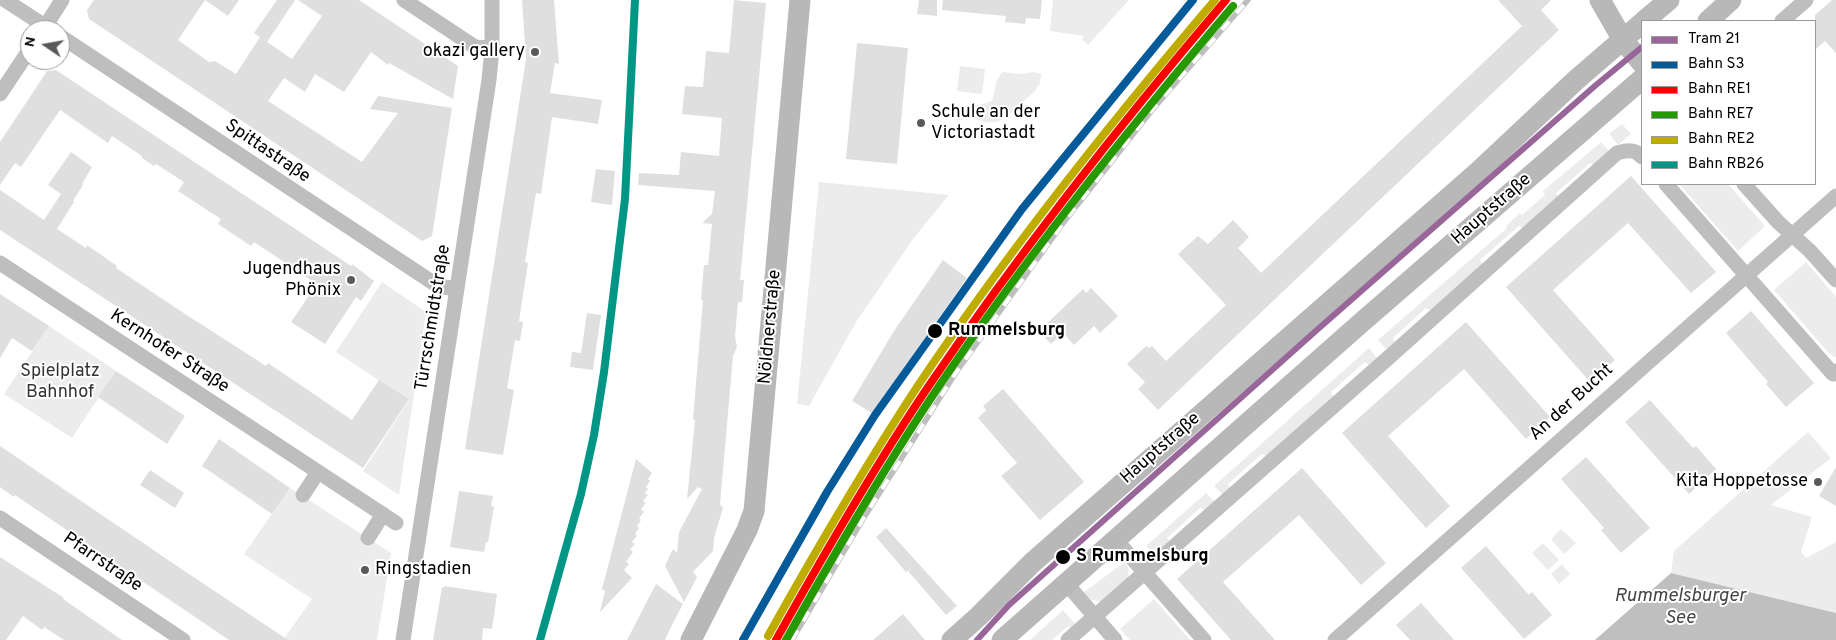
<!DOCTYPE html>
<meta charset="utf-8">
<style>
body{margin:0}
#map{position:relative;width:1836px;height:640px;overflow:hidden;background:#fff;font-family:Overpass,sans-serif}
canvas{display:block}
.legend{position:absolute;left:1641px;top:20px;width:175px;height:165px;box-sizing:border-box;background:#fff;border:1px solid #999;margin:0;padding:6px 9px;list-style:none;font-size:15px;color:#000}
.legend li{display:flex;align-items:center;gap:10px;height:25px}
.legend b{width:25px;border:1px solid #999}
.north{position:absolute;left:20px;top:20px;width:50px;height:50px;box-sizing:border-box;background:#fff;border:1px solid #999;border-radius:50%;rotate:282deg;font-size:14px;font-weight:700;line-height:20px;text-align:center;color:#000}
.north::after{content:'';display:block;margin:auto;width:18px;height:22px;background:#595959;clip-path:polygon(50% 0,100% 100%,50% 72%,0 100%)}
</style>
<div id="map">
<canvas width="1836" height="640"></canvas>
<ul class="legend">
<li><b style="height:6px;background:#969"></b>Tram 21</li>
<li><b style="height:6px;background:#055a99"></b>Bahn S3</li>
<li><b style="height:6px;background:#f00"></b>Bahn RE1</li>
<li><b style="height:6px;background:#269900"></b>Bahn RE7</li>
<li><b style="height:6px;background:#bfac00"></b>Bahn RE2</li>
<li><b style="height:6px;background:#009686"></b>Bahn RB26</li>
</ul>
<div class="north">N</div>
</div>
<script>
const context = document.querySelector('canvas').getContext('2d');
context.lineJoin = 'round';
function paint(path, color) { context.fillStyle = color; context.fill(path, 'evenodd'); }
function stroke(path, color, width, dash) { context.strokeStyle = color; context.lineWidth = width; context.lineCap = dash ? 'butt' : 'round'; context.setLineDash(dash || []); context.stroke(path); }
function write(font, color, halo, rows, align = 'center') {
  context.font = font + ' Overpass,sans-serif'; context.lineWidth = 4; context.setLineDash([]); context.textBaseline = 'middle'; context.strokeStyle = halo; context.fillStyle = color; for (const [text, x, y, turn = 0] of rows) {
    context.save(); context.translate(x, y); context.rotate((+turn || 0) * Math.PI / 180); context.textAlign = isNaN(turn) ? turn : align; if (halo) context.strokeText(text, 0, 0); context.fillText(text, 0, 0); context.restore();
  }
}
const green = new Path2D(`
 M1053,0H1129L1088,45L1082,39L1084,36L1050,31Z
 M960,66L985,69L982,94L957,91Z
 M1002,72L1020,74L1033,72L1041,74L1040,83L1034,92L1005,118L997,122H986L971,118L958,120L956,115L960,107L983,104L992,101L997,80Z
 M1622,124L1631,134L1618,145L1609,134Z
 M1601,142L1610,152L1594,166L1590,163L1556,193L1559,197L1524,229L1519,226L1480,260L1482,264L1480,267L1431,310L1426,308L1393,338L1395,342L1387,350L1378,340L1507,228L1506,226L1520,213L1522,215L1545,195L1543,191Z
 M819,182L949,195L913,239L856,322L809,406L797,404Z
 M1679,184H1728L1765,226L1738,251Z
 M1806,262L1836,297V357H1834L1828,352L1774,290Z
 M382,282L426,312L399,495L363,471L409,400L336,352Z
 M49,326L116,371L72,438L4,394Z
 M1369,348L1377,358L1369,365L1365,362L1331,392L1334,396L1266,456L1262,454L1228,484L1230,488L1223,495L1214,486Z
 M1808,432L1831,458L1771,505L1812,517L1801,552L1806,558L1836,542V613L1671,573L1674,551Z
 M290,488L391,553L377,640H283L312,599L244,554Z
 M1206,493L1215,502L1206,510L1200,508L1167,538L1169,541L1155,555L1146,546Z
 M1561,529L1576,543L1564,554L1551,539Z
 M1543,543L1559,560L1548,570L1532,553Z
 M1125,562L1129,570L1128,579L1102,601C1094,602 1088,599 1084,592Z
 M1562,564L1570,574L1559,584L1551,574Z
 M1154,599L1190,640H1130L1120,629Z
 M1063,610L1076,625L1071,629L1068,626L1052,640H1030Z`);
const water = new Path2D(`
 M1671,573L1836,613V640H1595Z`);
const building = new Path2D(`
 M94,0H239L228,16L205,0L178,40L209,62L215,61L236,74L260,37L264,40L254,33L277,0H295L267,42L292,59L322,16L298,0H359L458,66L453,99L389,63L388,65L371,52L344,92L315,74L305,92L284,78L268,101L362,162L398,113L370,109L378,96L452,108L432,236L422,241L89,19L87,10Z
 M522,0H554L559,64L555,63L550,93L602,100L598,124L552,117L541,194L536,193L525,262L528,263L519,321L523,322L520,341L515,340L507,388L514,390L503,455L465,449L526,59Z
 M734,0L766,3L740,280H744L742,302H738L735,336L737,347L733,356L720,504L723,508L714,538L713,551L693,572L697,577L684,602L665,566L673,549L677,553L679,532L702,489L698,487L687,499L695,420L693,419L703,300H701L702,286L704,265H708L712,224L702,223L712,214L715,191L638,185L639,173L679,175L681,152L719,156L722,118L682,114L685,86L703,87L706,51L729,53Z
 M919,0H937V16L917,14Z
 M943,0H1042L1040,19L1026,18L1025,24L1005,22L1006,16L942,10Z
 M1498,0H1551L1541,10L1559,30L1158,410L1138,389L1145,382L1127,364L1146,346L1149,348L1152,346L1166,361L1226,305L1178,254L1198,236L1208,244L1233,220L1249,237L1238,248L1261,273L1522,26Z
 M1832,0H1836V53L1825,41L1815,50V15Z
 M857,43L908,48L897,164L846,159Z
 M56,70L351,266L352,264L374,281L361,301L356,297L325,344L291,322L317,284L254,242L251,246L218,224L221,219L178,191L184,182L156,164L154,166L141,157L142,156L112,136L108,143L60,110L21,167L15,163L0,185V142L47,71Z
 M71,152L92,167L82,184L83,185L73,201L74,202L57,229L86,248L87,245L117,266L116,268L179,310L266,366L268,363L352,420L379,380L409,399L363,468L0,230V190L44,220L61,194L48,185Z
 M596,169L615,171L612,205L591,202Z
 M1631,176L1716,272L1691,293L1628,223L1553,290L1615,360L1590,382L1506,287Z
 M943,260L967,278L872,413L852,401L894,331Z
 M1091,288L1118,316L1100,333L1094,326L1074,345L1063,333L1051,344L1039,331L1083,289L1086,293Z
 M0,294L49,326L32,351L12,338L0,358Z
 M1751,311L1814,383L1786,407L1766,384L1768,382L1726,333Z
 M587,313L601,315L593,370L570,367L572,352L581,353Z
 M1466,322L1550,417L1526,439L1464,369L1388,436L1450,506L1426,528L1342,433Z
 M116,371L185,416L167,444L98,397Z
 M1003,389L1084,482L1040,520L1001,476L1017,463L978,418L986,410L983,406Z
 M1650,400L1693,448L1696,446L1716,469L1689,494L1625,422Z
 M219,439L290,488L272,514L202,466Z
 M0,446L183,570L288,640H229L15,495L14,497L0,487Z
 M1586,457L1650,528L1621,553L1601,530L1604,528L1561,479Z
 M636,459L652,473L648,479L650,481L646,487L648,489L645,493L648,495L643,501L646,503L641,509L644,512L639,518L641,520L637,526L639,528L635,534L637,536L632,542L635,544L630,549L633,552L626,562L629,564L624,570L632,578L600,612L605,591L602,589Z
 M1836,467V506L1819,496Z
 M1302,468L1386,563L1361,585L1299,515L1223,582L1275,640H1231L1177,579Z
 M150,470L184,493L175,508L140,485Z
 M459,491L493,496L491,506L494,507L488,542H486L484,552L450,547Z
 M886,528L957,606L946,615L908,571L913,566L906,572L876,537Z
 M1486,546L1529,595L1532,592L1552,615L1524,639L1461,568Z
 M0,557L64,598L63,599L122,640H64L44,627L42,630L23,616L6,640H0Z
 M656,584L683,604L672,625L665,640H627Z
 M444,586L497,594L492,629L483,628L482,640H433L442,587L444,588Z
 M1421,603L1454,640H1410L1396,625Z
 M903,614L925,640H873Z`);
const street = new Path2D(`
 M5,0L51,30
 M404,0L475,47L492,48
 M1782,21L1806,0
 M43,30L62,0
 M60,36L438,286L457,289
 M0,94L30,49
 M1666,184L1833,374L1836,371
 M1744,184L1778,222L1810,251L1836,280
 M0,263L396,523
 M303,495L318,472
 M0,518L183,640
 M368,538L383,514
 M1116,540L1204,640
 M1066,583L1115,640
 M403,640L489,80L492,48V0
 M1068,640L1387,359L1617,153C1628,150 1635,149 1642,157
 M1335,640L1836,196`);
const secondary = new Path2D(`
 M1600,0L1623,40L1642,63
 M1644,21L1669,0
 M1708,21L1731,0
 M691,640L747,530L754,511L800,0
 M952,640L979,616L1033,562L1478,172L1576,80L1642,23
 M1002,640L1362,322L1642,79`);
const rail = new Path2D(`
 M792,640L863,519L957,371L1064,222L1153,109L1248,0`);
const rail1 = new Path2D(`
 M743,640L827,492L875,415L1022,209L1193,0`);
const rail2 = new Path2D(`
 M776,640C824,554 873,469 928,387C1020,252 1120,124 1226,0`);
const rail3 = new Path2D(`
 M786,640C833,556 881,473 935,392C1026,257 1127,130 1233,6`);
const rail4 = new Path2D(`
 M768,636C816,550 865,466 919,384C1009,250 1110,123 1215,0`);
const rail5 = new Path2D(`
 M540,640L581,494L594,435L604,372L625,199L635,0`);
const tram1 = new Path2D(`
 M977,640L1009,605L1318,329L1596,85L1642,47`);
const markers = [
 [535,52,5,"#595959"],
 [921,123,5,"#595959"],
 [351,280,5,"#595959"],
 [935,331,8,"#000"],
 [1818,482,5,"#595959"],
 [1063,557,8,"#000"],
 [365,570,5,"#595959"]
];
const poiNames = [
 ["okazi gallery",525,52],
 ["Schule an der",931,113,"left"],
 ["Victoriastadt",931,134,"left"],
 ["Jugendhaus",341,270],
 ["Phönix",341,291],
 ["Kita Hoppetosse",1808,482],
 ["Ringstadien",375,570,"left"]
];
const streetNames = [
 ["Spittastraße",267,152,34],
 ["Hauptstraße",1492,210,-41],
 ["Türrschmidtstraße",434,318,-81],
 ["Nöldnerstraße",771,327,-85],
 ["Kernhofer Straße",169,352,33],
 ["An der Bucht",1572,403,-42],
 ["Hauptstraße",1161,449,-41],
 ["Pfarrstraße",102,563,34]
];
const stopNames = [
 ["Rummelsburg",948,331],
 ["S Rummelsburg",1076,557]
];
const parkNames = [
 ["Spielplatz",60,372],
 ["Bahnhof",60,393]
];
const waterNames = [
 ["Rummelsburger",1680,597],
 ["See",1680,619]
];
paint(green, '#ececec');
paint(water, '#bfbfbf');
paint(building, '#dfdfdf');
stroke(street, '#bebebe', 15);
stroke(secondary, '#b8b8b8', 21);
stroke(rail, '#bebebe', 5.5);
stroke(rail, '#fff', 4, [11]);
stroke(rail1, '#055a99', 8);
stroke(rail2, '#f00', 8);
stroke(rail3, '#269900', 8);
stroke(rail4, '#bfac00', 8);
stroke(rail5, '#009686', 8);
stroke(tram1, '#969', 6);
for (const [x, y, r, color] of markers) { const dot = new Path2D(); dot.arc(x, y, r, 0, 2 * Math.PI); context.fillStyle = color; context.fill(dot); stroke(dot, '#fff', 2); }
write('18px', '#000', '#fff', poiNames, 'right');
write('18px', '#000', '#fff', streetNames);
write('bold 18px', '#000', '#fff', stopNames, 'left');
write('18px', '#333', '#fff', parkNames);
write('italic 19px', '#444', '#fff', waterNames);
</script>
